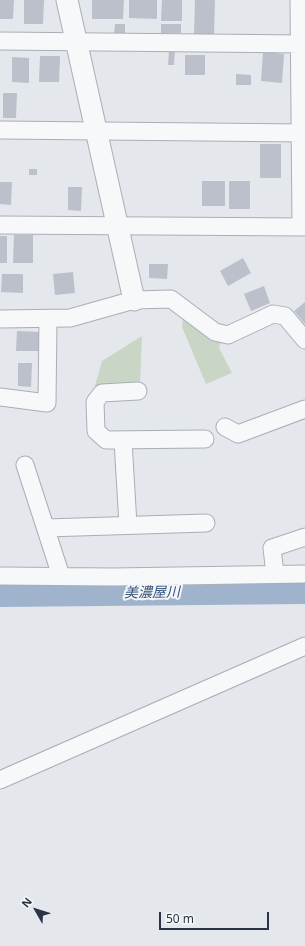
<!DOCTYPE html>
<meta charset="utf-8">
<style>
body{margin:0}
#map{position:relative;width:305px;height:946px;overflow:hidden;background:#e4e7ec;font-family:"Noto Sans",sans-serif}
canvas{display:block}
.north{position:absolute;left:16px;top:890px;width:40px;height:40px;-webkit-text-stroke:3px #f4f6f9;paint-order:stroke;rotate:309deg;font-size:11px;font-weight:700;line-height:16px;text-align:center;color:#2b3445}
.north::after{content:'';display:block;margin:auto;width:14px;height:18px;background:#2b3445;clip-path:polygon(50% 0,100% 100%,50% 72%,0 100%)}
.scale{position:absolute;left:159px;top:912px;width:110px;height:18px;box-sizing:border-box;border:2px solid #2b3445;border-top:0;padding-left:5px;font-size:12px;line-height:14px;white-space:nowrap;color:#2b3445;-webkit-text-stroke:3px #f4f6f9;paint-order:stroke}
</style>
<div id="map">
<canvas width="305" height="946"></canvas>
<div class="north">N</div>
<div class="scale">50 m</div>
</div>
<script>
const context = document.querySelector('canvas').getContext('2d');
context.lineJoin = 'round';
function paint(path, color) { context.fillStyle = color; context.fill(path, 'evenodd'); }
function stroke(path, color, width, dash) { context.strokeStyle = color; context.lineWidth = width; context.lineCap = dash ? 'butt' : 'round'; context.setLineDash(dash || []); context.stroke(path); }
function write(font, color, halo, rows, align = 'center') {
  context.font = font + ' "Noto Sans","Noto Sans JP",sans-serif'; context.lineWidth = 4; context.setLineDash([]); context.textBaseline = 'middle'; context.strokeStyle = halo; context.fillStyle = color; for (const [text, x, y, turn = 0] of rows) {
    context.save(); context.translate(x, y); context.rotate((+turn || 0) * Math.PI / 180); context.textAlign = isNaN(turn) ? turn : align; if (halo) context.strokeText(text, 0, 0); context.fillText(text, 0, 0); context.restore();
  }
}
const green = new Path2D(`
 M183,318L215,340L221,342L219,348L232,373L206,384L182,327Z
 M142,336L140,384L95,386L102,361Z`);
const river = new Path2D(`
 M0,594L305,591`);
const building = new Path2D(`
 M0,0H14L13,19H0Z
 M24,0H44L43,24H24Z
 M92,0H124L123,19H92Z
 M129,0H157V19L129,18Z
 M162,0H182V21H161Z
 M195,0H215L214,34H194Z
 M115,24H125V34H114Z
 M161,24H181V33H161Z
 M169,50H175L174,65H168Z
 M263,52L284,54L282,83L261,81Z
 M185,55H205V75H185Z
 M40,56H60L59,82H39Z
 M12,57L29,58V83L12,82Z
 M236,74L251,75V85H236Z
 M3,93H17L16,118H3Z
 M260,144H281V178H260Z
 M29,169H37V175H29Z
 M202,181H225V206H202Z
 M229,181H250V209H229Z
 M0,182H12L11,205L0,204Z
 M68,187H82L81,211L68,210Z
 M14,235H33V263H13Z
 M0,236H7V263H0Z
 M243,258L251,273L228,286L220,271Z
 M149,264H168L167,279L149,278Z
 M73,272L75,293L55,295L53,274Z
 M2,274H23V293L1,292Z
 M264,286L270,303L251,311L244,294Z
 M305,302V324L294,311Z
 M17,331L41,332L40,351H16Z
 M18,363H32L31,387L18,386Z`);
const minor = new Path2D(`
 M299,0L301,227
 M0,41L305,44
 M0,130L305,133
 M0,225L305,227
 M0,319L70,318L134,300L171,299L215,332L228,335L273,314L285,316L305,340
 M138,391L102,393L95,402L96,431L106,440L205,439
 M0,397L47,403L48,319
 M225,427L238,434L305,409
 M123,441L128,525
 M25,465L61,576
 M46,528L206,523
 M275,574L272,548L305,537
 M0,576L114,577L305,574
 M0,780L305,646`);
const tertiary = new Path2D(`
 M67,0L134,300`);
const waterNames = [
 ["美濃屋川",152,593,-1]
];
paint(green, '#c9d6c5');
stroke(river, '#9fb4cc', 26);
paint(building, '#bbc0ca');
stroke(minor, '#a9aeb7', 19);
stroke(tertiary, '#a9aeb7', 23);
stroke(minor, '#f7f8fa', 17);
stroke(tertiary, '#f7f8fa', 21);
write('italic 14px', '#34527a', '#f4f6f9', waterNames);
</script>
